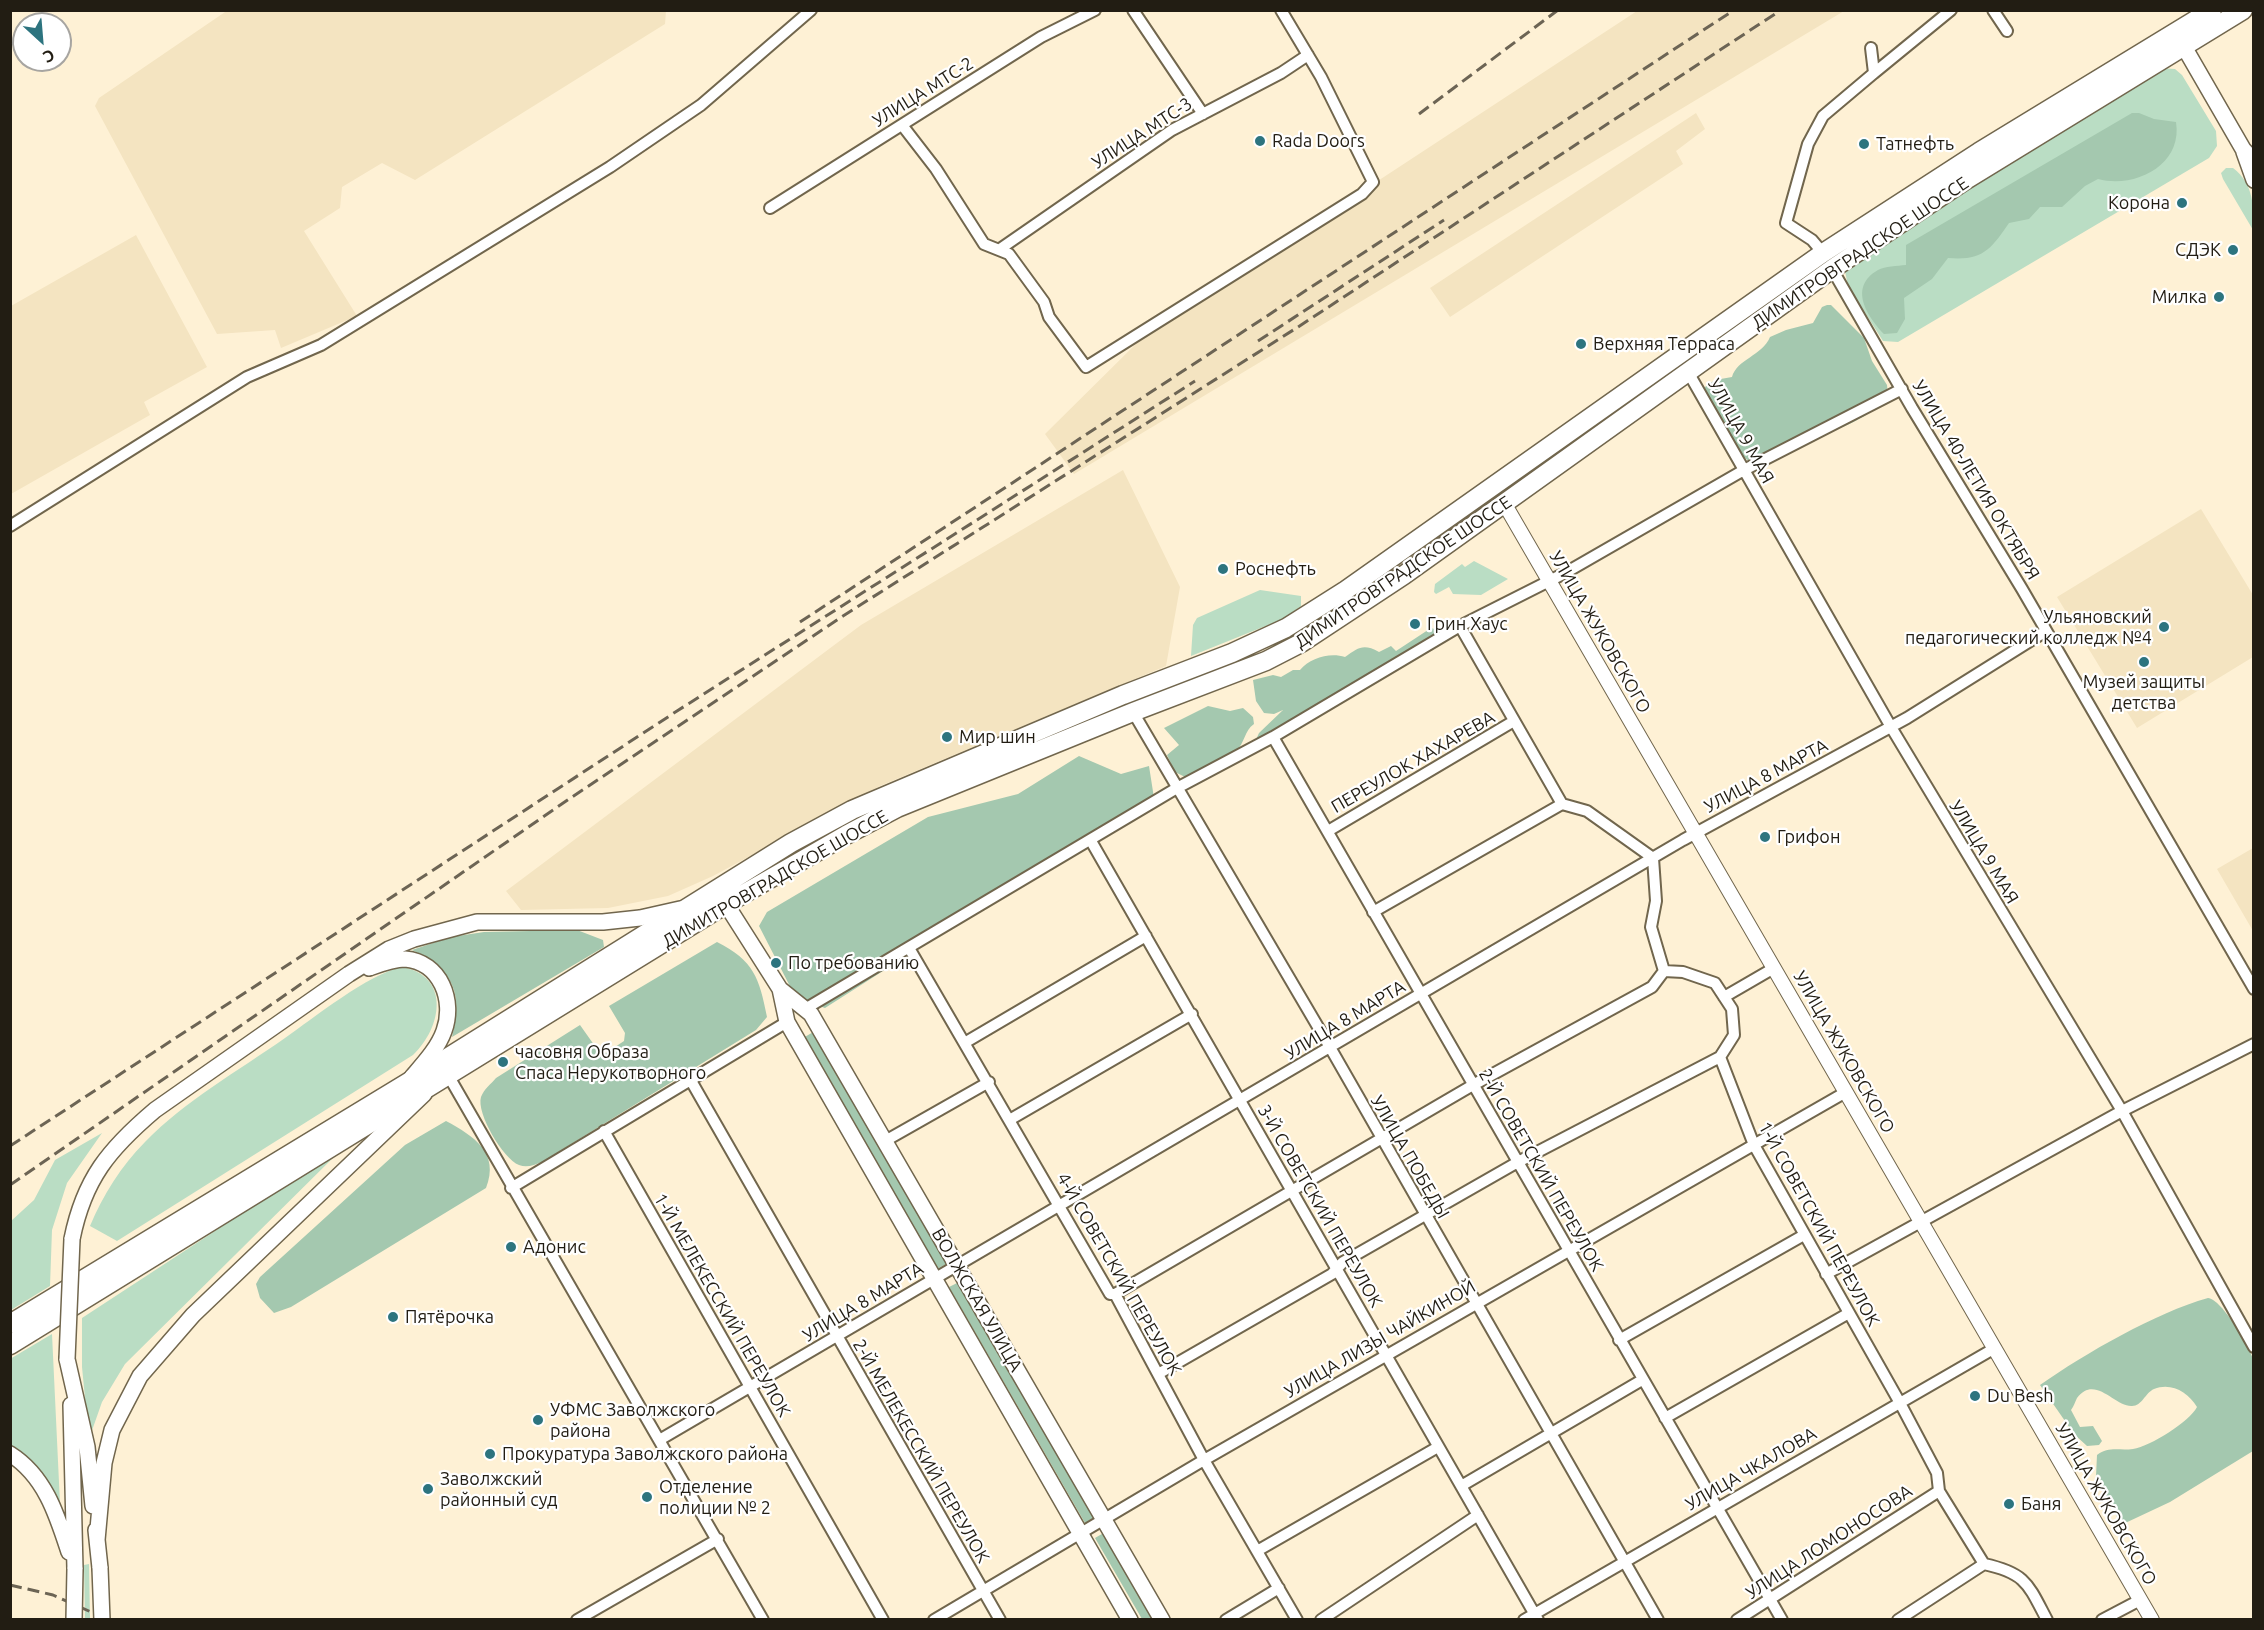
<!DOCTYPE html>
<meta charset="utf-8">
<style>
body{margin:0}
#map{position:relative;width:2264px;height:1630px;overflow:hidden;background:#fef1d5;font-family:Ubuntu,sans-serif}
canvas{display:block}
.frame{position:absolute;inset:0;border:12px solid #221d13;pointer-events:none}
.north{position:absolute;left:12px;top:12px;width:60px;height:60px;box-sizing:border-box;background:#fff;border:2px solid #a7a5a1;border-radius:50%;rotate:154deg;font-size:16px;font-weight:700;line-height:24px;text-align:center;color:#221d13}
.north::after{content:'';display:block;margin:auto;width:21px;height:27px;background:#2d747f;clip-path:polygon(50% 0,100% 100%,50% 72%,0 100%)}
</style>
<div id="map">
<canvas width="2264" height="1630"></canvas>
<div class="frame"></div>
<div class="north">С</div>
</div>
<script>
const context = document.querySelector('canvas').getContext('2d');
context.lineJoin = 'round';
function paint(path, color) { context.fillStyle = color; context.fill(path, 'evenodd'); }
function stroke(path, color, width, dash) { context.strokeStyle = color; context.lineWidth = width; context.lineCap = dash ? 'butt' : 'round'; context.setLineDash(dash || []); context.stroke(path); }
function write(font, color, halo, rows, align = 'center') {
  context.font = font + ' Ubuntu,sans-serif'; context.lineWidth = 4.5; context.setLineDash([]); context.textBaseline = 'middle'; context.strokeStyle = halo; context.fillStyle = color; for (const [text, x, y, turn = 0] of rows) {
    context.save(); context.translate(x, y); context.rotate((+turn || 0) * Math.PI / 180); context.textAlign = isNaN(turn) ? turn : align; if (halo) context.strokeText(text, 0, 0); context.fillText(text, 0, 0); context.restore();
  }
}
const built = new Path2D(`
 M228,10H666V11L665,24L415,180L382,163L342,187L340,208L304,231L357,316L281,348L275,330L217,334L95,106L99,98Z
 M1637,11H1844L1074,474L1045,434L1149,331Z
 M1696,113L1705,129L1676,151L1683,164L1450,317L1430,288Z
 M136,235L207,367L144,402L150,415L11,494V306Z
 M1123,470L1180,587L1166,666L880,786L713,876L668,896L608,908L521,910L506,891L861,625Z
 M2201,509L2253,595V657L2137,728L2057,597Z
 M2253,848V931L2217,869Z`);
const green = new Path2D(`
 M2159,68L2175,69L2182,75L2216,131L2217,146L2209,158L1898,342L1883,341L1848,286L1845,271L1857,259Z
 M2226,168H2233C2254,184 2254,207 2253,230L2223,179L2221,173Z
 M1474,561L1508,579L1481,595L1453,594L1449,587L1436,594L1434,592L1435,584L1462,564L1465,567Z
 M1260,590L1301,596V606L1283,619L1191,656L1193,625L1197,618Z
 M402,967C451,976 442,1028 413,1055L117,1241L90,1226C103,1195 121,1166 145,1142C185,1101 238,1071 285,1038C314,1018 368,974 402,967Z
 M102,1133L67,1183L52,1230L50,1286L11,1310V1221L34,1200L55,1160Z
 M345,1146L125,1364L102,1402L89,1439L82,1367V1318Z
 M52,1334L61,1525C50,1490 44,1466 11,1446L10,1359Z
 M89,1564L90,1619H85L84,1565Z`);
const forest = new Path2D(`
 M2139,113L2154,119L2176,122C2183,165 2135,189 2098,179L2085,186L2062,207H2040L2029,219L2009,223C1991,249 1983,261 1948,258L1932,279L1904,298L1905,319L1897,333L1884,334C1867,316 1848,287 1878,270C1885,266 1897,266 1906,265V245L2132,113Z
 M1827,305H1831L1864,338L1872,361L1887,385L1888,396C1878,410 1851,425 1834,430C1822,434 1808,433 1797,437C1776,445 1777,472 1754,463C1734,455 1734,440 1725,423C1721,416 1712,409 1706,403L1705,387L1715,380L1732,377C1737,359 1762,356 1770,337L1786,330L1813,323L1822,307Z
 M1431,628L1441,631L1332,709L1254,744L1259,733L1283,710L1274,714L1264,713L1256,701L1253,680L1273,675L1281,677L1293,670H1300C1310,658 1330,652 1345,657C1358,648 1363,643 1379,652L1391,646L1396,651Z
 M1208,706L1230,711L1243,708L1253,717L1254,724C1244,731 1245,743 1236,751C1223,763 1205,771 1191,780L1175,772L1167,755L1179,745L1164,728Z
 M1079,756L1121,774L1149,766L1154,798L825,1008L796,998L759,926L767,912L928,817L1018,794Z
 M577,930L603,940L604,947L452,1037C463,993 454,970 412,950L451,937L484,932Z
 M717,942C754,961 759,977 767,1017L756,1030L542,1162C534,1165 527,1168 519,1165C503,1159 476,1113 481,1097C484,1089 491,1084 496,1078L580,1025L597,1049L606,1053L624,1041L625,1033L609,1006Z
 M815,1031L948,1263L937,1269L803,1038Z
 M446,1121C474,1136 500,1153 486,1188L291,1307L274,1313L260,1298L256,1284L260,1277L405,1145Z
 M961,1281L1097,1516L1085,1523L949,1287Z
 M2208,1298C2222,1299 2250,1348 2254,1361C2258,1381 2254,1429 2253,1451L2170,1502L2121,1525L2096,1476L2097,1455C2109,1446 2119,1451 2133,1449C2151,1446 2189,1422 2197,1407C2188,1392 2171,1382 2154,1389C2145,1393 2142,1406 2132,1406C2115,1407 2095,1374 2077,1398C2075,1402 2074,1406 2071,1410L2080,1427L2093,1426L2102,1441L2099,1445L2087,1446L2074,1434L2040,1385C2086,1353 2155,1313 2208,1298Z
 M1107,1531L1157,1619H1142L1095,1538Z`);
const minor = new Path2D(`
 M1133,10L1203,114
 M1993,10L2007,31
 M1874,73L1951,10
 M902,125L936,169L984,244L1009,254L1044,302L1049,317L1086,367L1362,194L1373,182L1321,77L1281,10
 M770,208L1041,37L1095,10
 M1000,249L1172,130L1281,73L1308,55
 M1823,253L1812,240L1786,223L1808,144L1823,116L1874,73L1871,48
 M1832,269L1912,408L2022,589L2254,989
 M1688,372L1891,727L2122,1111L2254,1347
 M10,526L247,377L321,345L610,167L701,105L811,10
 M1460,626L1562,804L1587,811L1653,858L1656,901L1651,927L1664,971L1683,972L1715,983L1732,1009L1734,1035L1720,1057L1754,1145L1900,1403L1937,1473L1939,1491L1984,1564C2026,1573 2028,1584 2047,1620
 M1133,712L1331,1049L1658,1620
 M1273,737L1782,1620
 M1328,831L1514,721
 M1091,841L1538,1620
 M1373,912L1562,804
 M909,948L1110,1294H1115L1204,1460L1297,1620
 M1724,997L1774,968
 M805,1009L1177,788L1273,737L1460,626L1565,573L1744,470L1902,389
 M966,1042L1146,936
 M448,1075L763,1620
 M690,1079L1000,1620
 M1011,1119L1192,1014
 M604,1131L883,1620
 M885,1141L989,1082
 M511,1188L787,1022
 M1826,1274L2122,1111L2254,1044
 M1115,1294L1473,1085L1652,987L1664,971
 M1619,1340L1804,1235
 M1158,1374L1332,1274L1343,1262L1518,1162L1720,1057
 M1665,1418L1849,1313
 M661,1439L1683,840L1907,718L2046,631
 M1461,1486L1642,1380
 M1257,1551L1438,1447
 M577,1620L718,1539
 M934,1620L1204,1460L1846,1092
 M1226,1620L1279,1588
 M1321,1620L1478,1515
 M1524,1620L1995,1348
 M1737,1620L1939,1491
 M1898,1620L1984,1564
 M2102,1620L2140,1600`);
const tertiary = new Path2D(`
 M1504,503L2152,1620`);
const secondary = new Path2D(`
 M2183,45L2243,149L2254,161
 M2244,152L2254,180
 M726,904L780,989L811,1014L1162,1620
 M369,968C380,964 393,959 405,959C441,962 455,1001 444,1031C438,1048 424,1063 412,1077
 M780,989L787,1022L1130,1620
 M72,1239C84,1179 109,1149 155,1110L349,974L389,949L414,939L477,922H603L640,918L680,909
 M67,1359L87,1447L93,1506
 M71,1405L75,1569
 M10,1454C45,1476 57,1515 69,1552
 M96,1530L100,1568
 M97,1540L104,1463L112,1430L140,1376L193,1315L424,1094`);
const trunk = new Path2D(`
 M10,1324L407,1083L791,843L852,810L1123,695L1232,653L1286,628L1346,590L1823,253L1979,152L2212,10
 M10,1345L726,904L846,835L897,808L1133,712L1266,661L1301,643L1404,575L1832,269L1964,181L2243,10`);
const rail = new Path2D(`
 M1419,114L1558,10
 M1258,341L1444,220
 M800,622L1734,10
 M10,1146L677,711L1195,381
 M10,1185L569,799L843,616L1298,327L1781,10
 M10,1585L53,1595L109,1620`);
const secondaryBridge = new Path2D(`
 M67,1359L72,1239
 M100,1568L102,1620
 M74,1620L75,1569`);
const markers = [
 [1260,141,6,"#2d747f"],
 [1864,144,6,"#2d747f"],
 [2182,203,6,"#2d747f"],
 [2233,250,6,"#2d747f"],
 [2219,297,6,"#2d747f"],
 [1581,344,6,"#2d747f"],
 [1223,569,6,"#2d747f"],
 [1415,624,6,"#2d747f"],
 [2164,627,6,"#2d747f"],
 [2144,662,6,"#2d747f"],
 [947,737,6,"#2d747f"],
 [1765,837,6,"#2d747f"],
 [776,963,6,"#2d747f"],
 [503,1062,6,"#2d747f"],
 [511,1247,6,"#2d747f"],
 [393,1317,6,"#2d747f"],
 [1975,1396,6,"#2d747f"],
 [538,1420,6,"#2d747f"],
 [490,1454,6,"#2d747f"],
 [428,1489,6,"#2d747f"],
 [647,1497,6,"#2d747f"],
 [2009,1504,6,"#2d747f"]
];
const streetNames = [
 ["УЛИЦА МТС-2",923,92,-32],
 ["УЛИЦА МТС-3",1142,133,-33],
 ["ДИМИТРОВГРАДСКОЕ ШОССЕ",1860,253,-34],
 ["УЛИЦА 9 МАЯ",1741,431,61],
 ["УЛИЦА 40-ЛЕТИЯ ОКТЯБРЯ",1976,480,59],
 ["ДИМИТРОВГРАДСКОЕ ШОССЕ",1403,572,-34],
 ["УЛИЦА ЖУКОВСКОГО",1600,632,60],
 ["ПЕРЕУЛОК ХАХАРЕВА",1413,762,-30],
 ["УЛИЦА 8 МАРТА",1766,776,-28],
 ["УЛИЦА 9 МАЯ",1984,852,59],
 ["ДИМИТРОВГРАДСКОЕ ШОССЕ",775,879,-30],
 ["УЛИЦА 8 МАРТА",1345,1020,-31],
 ["УЛИЦА ЖУКОВСКОГО",1844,1052,60],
 ["УЛИЦА ПОБЕДЫ",1410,1157,60],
 ["2-Й СОВЕТСКИЙ ПЕРЕУЛОК",1541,1170,60],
 ["3-Й СОВЕТСКИЙ ПЕРЕУЛОК",1320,1206,60],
 ["1-Й СОВЕТСКИЙ ПЕРЕУЛОК",1819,1224,61],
 ["4-Й СОВЕТСКИЙ ПЕРЕУЛОК",1119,1274,60],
 ["ВОЛЖСКАЯ УЛИЦА",977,1300,60],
 ["УЛИЦА 8 МАРТА",863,1302,-31],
 ["1-Й МЕЛЕКЕССКИЙ ПЕРЕУЛОК",722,1305,60],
 ["УЛИЦА ЛИЗЫ ЧАЙКИНОЙ",1380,1339,-30],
 ["2-Й МЕЛЕКЕССКИЙ ПЕРЕУЛОК",921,1451,60],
 ["УЛИЦА ЧКАЛОВА",1751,1469,-30],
 ["УЛИЦА ЖУКОВСКОГО",2106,1504,60],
 ["УЛИЦА ЛОМОНОСОВА",1829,1542,-33]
];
const poiNames = [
 ["Rada Doors",1272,141],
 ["Татнефть",1876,144],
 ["Корона",2170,203,"right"],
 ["СДЭК",2221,250,"right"],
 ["Милка",2207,297,"right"],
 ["Верхняя Терраса",1593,344],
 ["Роснефть",1235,569],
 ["Ульяновский",2152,617,"right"],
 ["педагогический колледж №4",2152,638,"right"],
 ["Грин Хаус",1427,624],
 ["Музей защиты",2144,682,"center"],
 ["детства",2144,703,"center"],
 ["Мир шин",959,737],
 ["Грифон",1777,837],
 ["По требованию",788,963],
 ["часовня Образа",515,1052],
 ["Спаса Нерукотворного",515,1073],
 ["Адонис",523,1247],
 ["Пятёрочка",405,1317],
 ["Du Besh",1987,1396],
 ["УФМС Заволжского",550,1410],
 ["района",550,1431],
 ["Прокуратура Заволжского района",502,1454],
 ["Заволжский",440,1479],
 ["районный суд",440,1500],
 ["Отделение",659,1487],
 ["полиции № 2",659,1508],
 ["Баня",2021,1504]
];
paint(built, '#f4e4c1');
paint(green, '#baddc4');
paint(forest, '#a4c8af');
stroke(minor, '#71664d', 14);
stroke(tertiary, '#71664d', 16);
stroke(secondary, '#71664d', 18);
stroke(trunk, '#71664d', 21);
stroke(minor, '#fff', 10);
stroke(tertiary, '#fff', 14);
stroke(secondary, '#fff', 15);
stroke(trunk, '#fff', 18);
stroke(rail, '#6c6454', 3, [12, 6]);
stroke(secondaryBridge, '#71664d', 18, []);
stroke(secondaryBridge, '#fff', 15);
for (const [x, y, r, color] of markers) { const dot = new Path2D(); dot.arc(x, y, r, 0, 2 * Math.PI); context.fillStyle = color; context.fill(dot); stroke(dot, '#fff', 2); }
write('18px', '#221d13', '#fff', streetNames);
write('18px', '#221d13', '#fff', poiNames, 'left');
</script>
